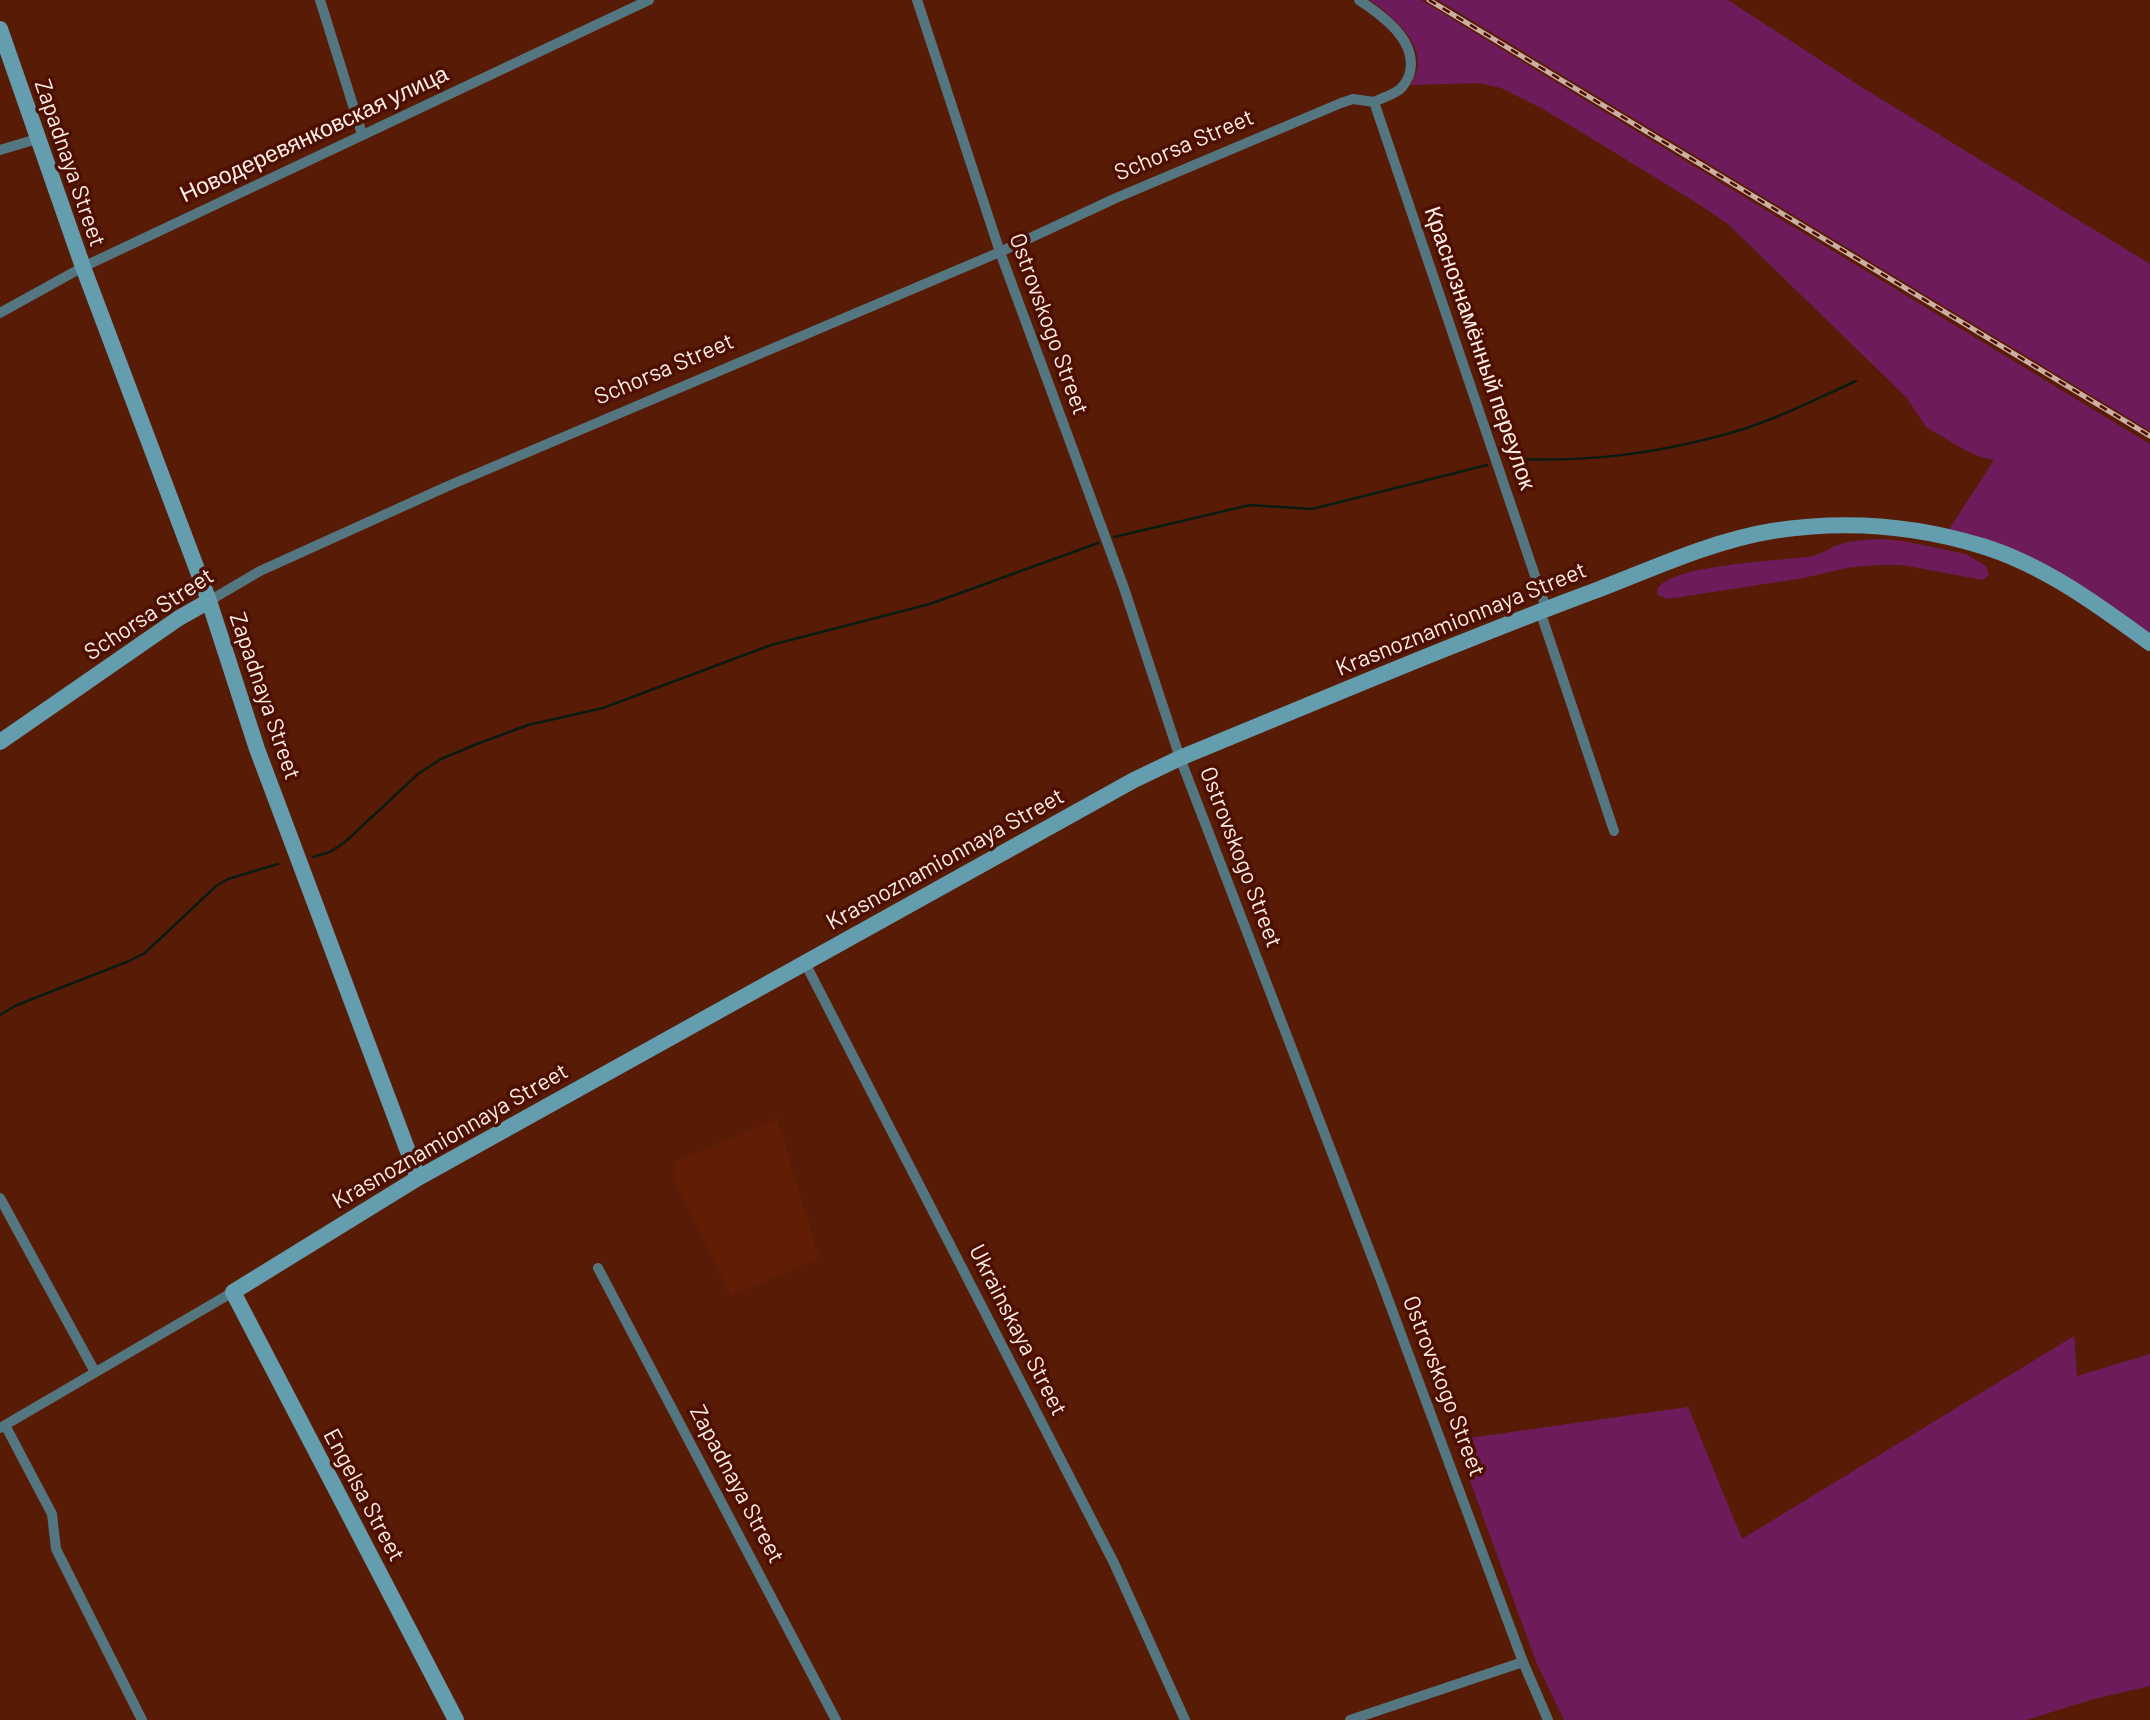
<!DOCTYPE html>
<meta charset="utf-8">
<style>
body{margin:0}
canvas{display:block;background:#581b06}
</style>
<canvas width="2150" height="1720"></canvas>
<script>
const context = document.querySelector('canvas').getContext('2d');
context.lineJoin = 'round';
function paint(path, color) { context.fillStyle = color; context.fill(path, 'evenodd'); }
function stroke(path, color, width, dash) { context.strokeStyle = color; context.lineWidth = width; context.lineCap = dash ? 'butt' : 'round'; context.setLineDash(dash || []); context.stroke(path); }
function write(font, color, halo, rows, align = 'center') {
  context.font = font + ' Barlow,sans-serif'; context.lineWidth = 7; context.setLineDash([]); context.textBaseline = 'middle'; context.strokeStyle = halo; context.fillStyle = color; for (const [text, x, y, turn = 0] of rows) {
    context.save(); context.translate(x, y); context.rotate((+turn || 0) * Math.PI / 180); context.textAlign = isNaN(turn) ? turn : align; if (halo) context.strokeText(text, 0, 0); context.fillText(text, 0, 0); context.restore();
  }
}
const built = new Path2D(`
 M777,1119L819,1258L731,1296L672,1175L676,1162Z`);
const green = new Path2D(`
 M1370,0H1421L2150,444V634L1948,531L1994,460L1980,457L1965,450L1926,427L1907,398L1728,224L1697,203L1545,110L1501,88L1479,83L1411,85C1414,78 1418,71 1418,63C1418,37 1389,14 1370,0Z
 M1438,0H1728L1863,88L2150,264V431Z
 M1881,539L1903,541L1966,554L1986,566L1989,575L1983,580L1903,565H1875L1846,568L1804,578L1667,599L1658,595L1657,590C1668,564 1785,561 1813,556C1822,554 1829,548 1838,545C1852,540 1867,540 1881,539Z
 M2074,1336L2077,1376L2150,1354V1686L2094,1699L2026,1720H1564L1537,1664L1455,1440L1688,1407L1742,1539Z`);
const stream = new Path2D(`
 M1514,459C1589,462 1654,454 1727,434C1771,422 1814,400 1856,381
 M1114,537L1250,505L1312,509L1487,465
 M313,857L330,852L345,842L418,774L441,759L477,744L528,725L603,708L771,645L930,604L1098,543
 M0,1015L17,1005L129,961L145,953L216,886L228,879L278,864`);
const minor = new Path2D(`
 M320,0L362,134
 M917,0L1000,252L1124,588L1180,758L1382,1283L1523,1662L1548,1720
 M1359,0C1382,15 1417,40 1410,72C1409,78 1404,86 1399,90C1392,95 1382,98 1374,102
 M1374,102L1546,608
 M0,150L37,139
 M0,313L83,267L649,0
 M209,601L260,571L448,486L1000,252L1116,198L1341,103L1353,99L1374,102
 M1540,611L1614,831
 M805,963L1114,1563L1185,1720
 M0,1198L95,1372
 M598,1268L836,1720
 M5,1425L52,1514L56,1549L142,1720
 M0,1428L233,1292
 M1350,1720L1523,1662`);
const secondary = new Path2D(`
 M0,29L83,267L209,601L257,749L418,1178
 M0,742L179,618L209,601
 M456,1720L233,1292L418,1178L1134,780L1180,758C1319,701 1457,642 1597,590C1654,568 1712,541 1772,531C1842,520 1914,525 1982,546C2044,565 2098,605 2150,643`);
const rail = new Path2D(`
 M1429,0L2150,436`);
const streetNames = [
 ["Новодеревянковская улица",314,134,-25],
 ["Schorsa Street",1184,145,-23],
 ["Zapadnaya Street",70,163,71],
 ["Ostrovskogo Street",1049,324,70],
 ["Краснознамённый переулок",1480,348,71],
 ["Schorsa Street",664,369,-23],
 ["Schorsa Street",149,614,-33],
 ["Krasnoznamionnaya Street",1461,619,-22],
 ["Zapadnaya Street",265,696,71],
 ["Ostrovskogo Street",1241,857,69],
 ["Krasnoznamionnaya Street",945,859,-29],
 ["Krasnoznamionnaya Street",450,1136,-30],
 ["Ukrainskaya Street",1018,1330,63],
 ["Ostrovskogo Street",1444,1386,69],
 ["Zapadnaya Street",737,1484,62],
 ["Engelsa Street",364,1495,62]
];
paint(built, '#621e05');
paint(green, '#6e1b5c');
stroke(stream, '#0a1b12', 2.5);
stroke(minor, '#547681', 10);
stroke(secondary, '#649dad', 16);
stroke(rail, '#cbaea4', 5);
stroke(rail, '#4c0f00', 2.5, [8]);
write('23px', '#fcece7', '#4c0f00', streetNames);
</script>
